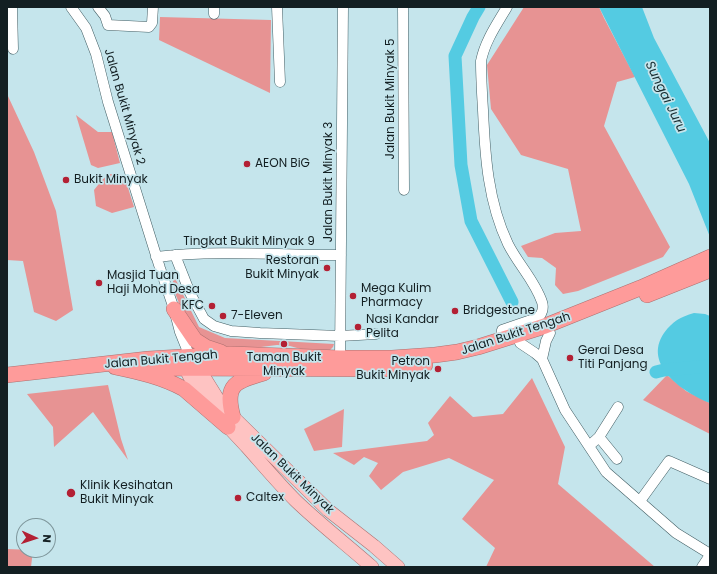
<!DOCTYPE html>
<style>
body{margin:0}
#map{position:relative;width:717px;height:574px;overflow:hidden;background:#c5e5ec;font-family:Poppins,sans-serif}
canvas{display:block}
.frame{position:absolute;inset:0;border:8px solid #131f22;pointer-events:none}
.north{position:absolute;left:16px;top:518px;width:40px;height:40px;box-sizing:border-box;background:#c5e5ec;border:1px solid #7e969b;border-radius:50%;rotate:93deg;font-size:11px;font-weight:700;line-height:16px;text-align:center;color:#131f22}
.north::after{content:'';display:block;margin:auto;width:14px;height:18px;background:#b32034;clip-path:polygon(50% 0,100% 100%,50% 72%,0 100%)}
</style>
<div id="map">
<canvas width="717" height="574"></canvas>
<div class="frame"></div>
<div class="north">N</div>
</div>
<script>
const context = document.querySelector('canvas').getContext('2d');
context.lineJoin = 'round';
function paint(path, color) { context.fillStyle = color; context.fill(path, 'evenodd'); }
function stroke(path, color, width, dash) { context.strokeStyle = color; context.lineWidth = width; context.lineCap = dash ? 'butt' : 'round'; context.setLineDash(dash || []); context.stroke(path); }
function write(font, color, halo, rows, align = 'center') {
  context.font = font + ' Poppins,sans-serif'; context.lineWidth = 3.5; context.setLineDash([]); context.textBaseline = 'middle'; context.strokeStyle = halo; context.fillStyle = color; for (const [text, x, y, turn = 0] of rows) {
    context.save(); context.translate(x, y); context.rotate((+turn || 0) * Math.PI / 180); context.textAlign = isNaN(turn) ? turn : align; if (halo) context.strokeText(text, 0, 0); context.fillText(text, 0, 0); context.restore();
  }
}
const green = new Path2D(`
 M524,7H599L604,18L635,77L617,82L604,126L670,247L663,257L578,291L563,294L555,285L556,268L542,258L528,257L521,246L555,233L581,231L568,169L521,155L491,109L487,65Z
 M160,17L271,20L270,93L159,40Z
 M7,94L34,152L56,211L73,310L56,321L34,312L23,261L7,260Z
 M76,115L98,132H112L120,163L98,168L91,165Z
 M109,174L124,175L134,207L112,213L96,206L94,190L102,180Z
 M171,270L199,327L225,338L334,344L333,347L330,350H304L290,346L277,345L261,347H217L208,346L186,321L175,293Z
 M667,375L686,391L710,403V434L643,400Z
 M532,378L565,447L558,484L655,567H486L495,548L462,519L494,480L449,458L403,472L381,490L369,476L378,463L364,457L354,465L333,453L427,441L434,435L428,423L450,396L473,417L503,414Z
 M108,385L121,439L128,460L93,412L54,447L53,427L27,394Z
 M344,409L342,447L314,451L304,429Z
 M7,549L33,550L31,567H7Z`);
const water = new Path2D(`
 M599,7H642L654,38L710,143V237L689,184Z
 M694,313L705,314L710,316V403C684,393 642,365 664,333C673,321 680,317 694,313Z`);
const river = new Path2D(`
 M479,7L473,17L455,56L461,165L471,221L512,302
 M656,372L664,370L710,366`);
const minor = new Path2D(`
 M12,7L13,49
 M71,7L86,28L96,54L108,102L160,268L174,309L180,332L190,357
 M98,7L105,16L108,25L149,27L152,23L153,7
 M277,7L280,82
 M403,7L404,190
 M214,14V7
 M175,255L190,293L204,319L214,326L231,331L260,333L340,336L376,334
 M156,257C217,250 280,255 341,255
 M503,339L501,336L502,330L537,318C542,315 544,308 542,302C535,281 518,264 508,244C488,202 485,156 483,110C482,94 481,77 481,61C485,41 497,24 507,7
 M520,343L535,353L542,359L565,410L606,472L676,533L710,554
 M340,358L343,7
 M542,359L546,341L550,333
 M599,437L617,459
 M589,446L599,437L618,407
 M640,501L669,461L710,479
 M702,567L710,555`);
const major = new Path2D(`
 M183,360C190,389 227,425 247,447C263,465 279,484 296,501C320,524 347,545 372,567
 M194,362L199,369L217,398L233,417L328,510L374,546L398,567`);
const highway = new Path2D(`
 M647,295L710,270
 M174,309L195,340L206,347L221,352
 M115,367C139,372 162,377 184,389L228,427
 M155,368L392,369L425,365
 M7,375L148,359L230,354L340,358H392L435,355L457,352L478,347L545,326L640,288L710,257
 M233,417C224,384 236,381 264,373`);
const markers = [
 [247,164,4,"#b32034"],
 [66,180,4,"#b32034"],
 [327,268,4,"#b32034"],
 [99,283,4,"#b32034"],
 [353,296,4,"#b32034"],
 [212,306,4,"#b32034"],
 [455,311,4,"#b32034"],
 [223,316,4,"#b32034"],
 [358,327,4,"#b32034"],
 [284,344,4,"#b32034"],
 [570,358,4,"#b32034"],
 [438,369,4,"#b32034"],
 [71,493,5,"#b32034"],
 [238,498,4,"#b32034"]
];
const streetNames = [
 ["Jalan Bukit Minyak 5",391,99,-90],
 ["Jalan Bukit Minyak 2",124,107,74],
 ["Jalan Bukit Minyak 3",329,182,-90],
 ["Tingkat Bukit Minyak 9",249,242],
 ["Jalan Bukit Tengah",516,334,-18],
 ["Jalan Bukit Tengah",161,360,-5],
 ["Jalan Bukit Minyak",292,474,44]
];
const poiNames = [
 ["AEON BiG",255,164],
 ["Bukit Minyak",74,180],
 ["Restoran",319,261,"right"],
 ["Bukit Minyak",319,275,"right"],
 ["Masjid Tuan",107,276],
 ["Haji Mohd Desa",107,290],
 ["Mega Kulim",361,289],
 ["Pharmacy",361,303],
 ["KFC",204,306,"right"],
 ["Bridgestone",463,311],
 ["7-Eleven",231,316],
 ["Nasi Kandar",366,320],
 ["Pelita",366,334],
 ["Gerai Desa",578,351],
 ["Titi Panjang",578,365],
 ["Taman Bukit",284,358,"center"],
 ["Minyak",284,372,"center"],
 ["Petron",430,362,"right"],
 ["Bukit Minyak",430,376,"right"],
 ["Klinik Kesihatan",80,486],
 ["Bukit Minyak",80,500],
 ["Caltex",246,498]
];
const waterNames = [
 ["Sungai Juru",665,97,64]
];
paint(green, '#e79393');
paint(water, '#54cbe2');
stroke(river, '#54cbe2', 13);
stroke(minor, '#425e64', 11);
stroke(major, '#ac7070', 14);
stroke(highway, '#ac7070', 16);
stroke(minor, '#fff', 10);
stroke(major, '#fec3c2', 13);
stroke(highway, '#fe9b9a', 15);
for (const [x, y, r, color] of markers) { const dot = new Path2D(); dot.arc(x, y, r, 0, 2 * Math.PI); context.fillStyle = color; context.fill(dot); stroke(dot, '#c5e5ec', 1.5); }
write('12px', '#131f22', '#c5e5ec', streetNames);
write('12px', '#131f22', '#c5e5ec', poiNames, 'left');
write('italic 13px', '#182d31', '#c5e5ec', waterNames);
</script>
